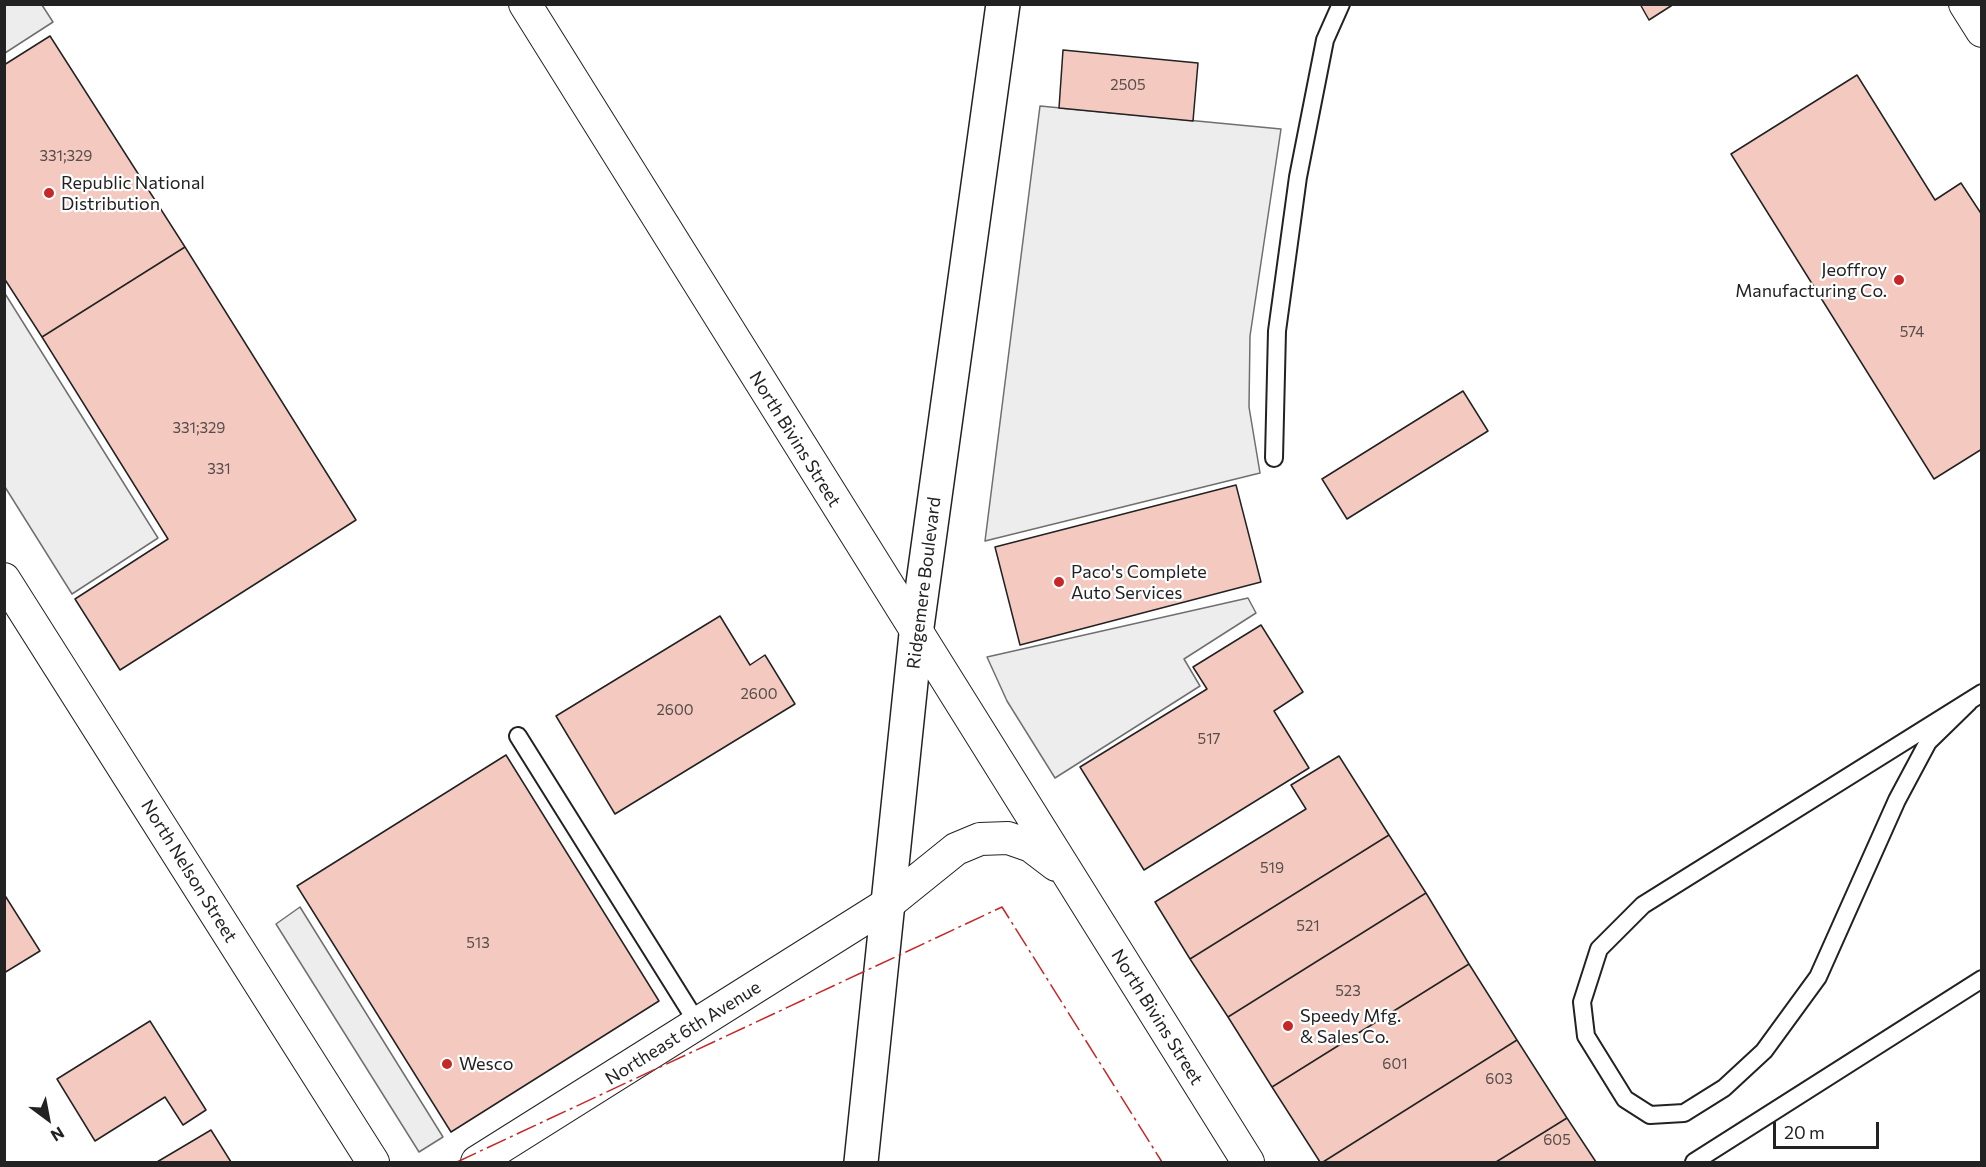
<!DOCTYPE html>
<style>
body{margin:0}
#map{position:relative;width:1986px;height:1167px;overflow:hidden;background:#fff;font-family:Commissioner,sans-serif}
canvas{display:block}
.frame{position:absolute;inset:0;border:6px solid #222;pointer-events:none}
.north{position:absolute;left:18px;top:1089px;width:60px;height:60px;-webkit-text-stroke:4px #fff;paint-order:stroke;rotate:148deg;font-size:16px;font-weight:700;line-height:24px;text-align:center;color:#222}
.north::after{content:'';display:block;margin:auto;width:21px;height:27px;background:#222;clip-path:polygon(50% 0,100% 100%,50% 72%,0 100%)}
.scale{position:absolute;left:1773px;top:1122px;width:106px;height:27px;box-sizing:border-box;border:3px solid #222;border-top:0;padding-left:8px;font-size:18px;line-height:21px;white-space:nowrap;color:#222;-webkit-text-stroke:4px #fff;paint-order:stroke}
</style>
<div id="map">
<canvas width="1986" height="1167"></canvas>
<div class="frame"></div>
<div class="north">N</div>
<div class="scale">20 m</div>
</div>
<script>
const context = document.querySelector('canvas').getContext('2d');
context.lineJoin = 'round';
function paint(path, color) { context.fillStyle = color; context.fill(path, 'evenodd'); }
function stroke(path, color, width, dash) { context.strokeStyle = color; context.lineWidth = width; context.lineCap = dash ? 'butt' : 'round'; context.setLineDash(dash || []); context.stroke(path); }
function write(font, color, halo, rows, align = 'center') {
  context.font = font + ' Commissioner,sans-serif'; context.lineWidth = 4.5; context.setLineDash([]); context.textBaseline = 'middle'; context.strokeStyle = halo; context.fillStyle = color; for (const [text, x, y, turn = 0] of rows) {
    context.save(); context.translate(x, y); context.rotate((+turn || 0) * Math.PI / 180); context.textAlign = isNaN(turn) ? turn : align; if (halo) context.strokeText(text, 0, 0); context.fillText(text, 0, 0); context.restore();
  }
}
const parking = new Path2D(`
 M5,4L42,5L53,22L5,53Z
 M1040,106L1281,129L1250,336L1249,407L1260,473L985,541Z
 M4,292L158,538L72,594L5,487Z
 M1248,598L1256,613L1184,659L1200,686L1055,778L1007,701L987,657Z
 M300,907L443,1137L419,1152L276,924Z`);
const building = new Path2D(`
 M1640,4H1674L1649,20Z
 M50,36L185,247L42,337L4,278V65Z
 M1063,50L1198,63L1193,121L1059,108Z
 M1857,75L1935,200L1961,183L1982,215V449L1934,479L1731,154Z
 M185,247L356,520L120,670L75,599L168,539L42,337Z
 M1463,391L1488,431L1347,519L1322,479Z
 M1236,485L1261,582L1020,645L995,547Z
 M720,616L750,665L765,655L795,704L615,814L556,716Z
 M1261,625L1303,692L1274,711L1309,768L1144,870L1080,767L1207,689L1193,667Z
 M506,755L659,1001L451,1132L297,886Z
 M1339,756L1389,835L1190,959L1155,902L1306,809L1291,785Z
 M1389,835L1426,893L1228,1017L1190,959Z
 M1426,893L1469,964L1272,1087L1228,1017Z
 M4,894L40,951L4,973Z
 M1469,964L1517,1040L1323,1162H1320L1272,1087Z
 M150,1021L206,1110L183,1125L165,1097L95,1141L57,1079Z
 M1517,1040L1567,1118L1496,1162H1323Z
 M1567,1118L1596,1162H1496Z
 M211,1130L231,1162H157Z`);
const lane = new Path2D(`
 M1274,458L1277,331L1298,177L1325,40L1341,4
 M1969,702L1928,742L1897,800L1818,977L1764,1051L1724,1088L1684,1113L1650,1115L1625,1099L1586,1036L1582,1002L1599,949L1643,905L1982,693
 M518,736L698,1024
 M1694,1162L1982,979`);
const street = new Path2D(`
 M525,4L1248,1162
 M1965,4L1982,31
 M4,579L373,1162
 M477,1162L889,903L956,849L980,839L1008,838L1031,846L1056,865`);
const secondary = new Path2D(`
 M861,1162L916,634L1003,4`);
const power = new Path2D(`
 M457,1162L1002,907L1162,1162`);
const markers = [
 [49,193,6,"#c62828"],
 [1899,280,6,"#c62828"],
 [1059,582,6,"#c62828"],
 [1288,1026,6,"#c62828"],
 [447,1064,6,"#c62828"]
];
const numberNames = [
 ["2505",1128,85],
 ["331;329",66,156],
 ["574",1912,332],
 ["331;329",199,428],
 ["331",219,469],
 ["2600",759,694],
 ["2600",675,710],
 ["517",1209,739],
 ["519",1272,868],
 ["521",1308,926],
 ["513",478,943],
 ["523",1348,991],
 ["601",1395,1064],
 ["603",1499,1079],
 ["605",1557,1140]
];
const poiNames = [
 ["Republic National",61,183],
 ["Distribution",61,204],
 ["Jeoffroy",1887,270,"right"],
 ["Manufacturing Co.",1887,291,"right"],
 ["Paco's Complete",1071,572],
 ["Auto Services",1071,593],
 ["Speedy Mfg.",1300,1016],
 ["& Sales Co.",1300,1037],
 ["Wesco",459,1064]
];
const streetNames = [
 ["North Bivins Street",795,439,58],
 ["Ridgemere Boulevard",924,583,-83],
 ["North Nelson Street",189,871,58],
 ["North Bivins Street",1157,1017,58],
 ["Northeast 6th Avenue",683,1033,-32]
];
paint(parking, '#ededed');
stroke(parking, '#6f6f6f', 1.5);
paint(building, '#f3c9c0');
stroke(building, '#222', 1.5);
stroke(lane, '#222', 20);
stroke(street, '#222', 34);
stroke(secondary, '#222', 36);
stroke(lane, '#fff', 16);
stroke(street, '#fff', 32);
stroke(secondary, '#fff', 33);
stroke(power, '#c62828', 1.5, [21, 4.5, 3, 4.5]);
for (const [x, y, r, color] of markers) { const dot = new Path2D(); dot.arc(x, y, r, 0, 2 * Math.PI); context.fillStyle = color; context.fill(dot); stroke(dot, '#fff', 2); }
write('15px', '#564c4a', null, numberNames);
write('18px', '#222', '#fff', poiNames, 'left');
write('18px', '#222', '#fff', streetNames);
</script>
